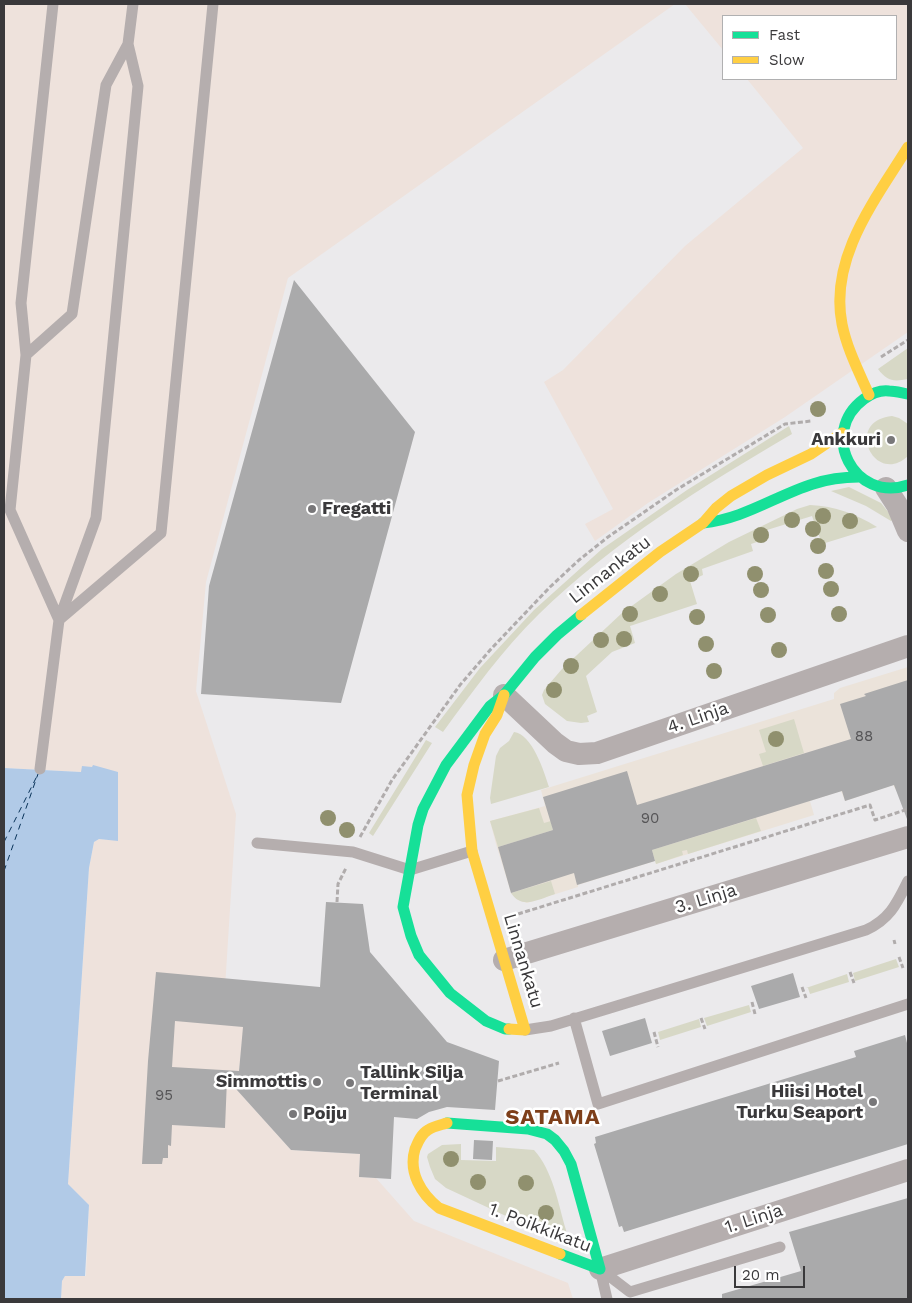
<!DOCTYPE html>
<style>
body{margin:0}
#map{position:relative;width:912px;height:1303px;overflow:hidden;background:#ebeaec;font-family:"Work Sans",sans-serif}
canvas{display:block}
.frame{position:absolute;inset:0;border:5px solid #3a393b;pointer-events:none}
.legend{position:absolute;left:722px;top:15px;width:175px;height:65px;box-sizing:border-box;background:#fff;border:1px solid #b0b0b1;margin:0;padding:6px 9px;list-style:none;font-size:15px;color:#3a393b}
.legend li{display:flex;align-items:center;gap:10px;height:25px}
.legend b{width:25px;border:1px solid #b0b0b1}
.scale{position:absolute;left:734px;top:1266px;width:71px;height:22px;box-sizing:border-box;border:2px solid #3a393b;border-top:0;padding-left:6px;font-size:15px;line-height:18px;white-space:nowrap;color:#3a393b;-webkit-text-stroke:4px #fff;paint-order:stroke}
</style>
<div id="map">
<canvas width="912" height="1303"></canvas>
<div class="frame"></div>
<ul class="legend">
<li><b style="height:6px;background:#16e098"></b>Fast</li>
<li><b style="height:6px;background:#ffcf43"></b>Slow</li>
</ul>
<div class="scale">20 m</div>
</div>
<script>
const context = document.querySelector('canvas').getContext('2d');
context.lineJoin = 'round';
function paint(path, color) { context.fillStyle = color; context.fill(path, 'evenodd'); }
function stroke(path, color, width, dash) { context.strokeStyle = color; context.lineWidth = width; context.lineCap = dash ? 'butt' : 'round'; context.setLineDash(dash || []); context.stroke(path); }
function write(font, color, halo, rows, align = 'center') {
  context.font = font + ' "Work Sans",sans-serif'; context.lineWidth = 5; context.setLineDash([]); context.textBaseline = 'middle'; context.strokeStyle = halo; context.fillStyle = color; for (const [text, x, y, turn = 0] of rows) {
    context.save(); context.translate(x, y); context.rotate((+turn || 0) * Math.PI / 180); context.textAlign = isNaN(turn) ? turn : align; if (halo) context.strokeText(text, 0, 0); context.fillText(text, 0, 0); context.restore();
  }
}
const commercial = new Path2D(`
 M908,667V786L896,790L893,785L845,801L841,791L810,801L814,815L656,864L655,861L578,885V887L527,903L518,900L511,893L496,844L490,821L545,806L541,790L834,699V693L840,688Z`);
const industrial = new Path2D(`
 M4,4H675L288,278L206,582L196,691L236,814L225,988L244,1024L237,1090L291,1150L360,1154L359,1177L376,1178L414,1221L568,1283L573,1299H61L62,1281L65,1276H86L89,1205L68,1184L89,868L94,842L99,839L118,840L92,767L82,772L4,768Z
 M685,4H908V332L785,417L648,503L595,541L585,524L613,509L544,382L563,370L685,246L803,148L747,79H896V16H723V50Z`);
const green = new Path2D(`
 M908,348V379C893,382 887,381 878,369Z
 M892,416L899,418L908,424V456C875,487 843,421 892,416Z
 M789,426L792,434C703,486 614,541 539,614C503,649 473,691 443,732L435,727L480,668L534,610L602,549L687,490Z
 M849,487L881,503L894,519L891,521L866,506L831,491Z
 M810,505C835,506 856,514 877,527L822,544L812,516L767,530L769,538L751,544L753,551L702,569L703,575L690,581L697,604L630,626L635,643L612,652L586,676L597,712L587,716L589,722L581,723L567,721L545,704L542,695L544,690L562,669L622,613L676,574L729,542L797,509Z
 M794,719L804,753L763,766L759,754L766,752L759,730Z
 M514,732C532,734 544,771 549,787L491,804L490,798L496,756L500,748L509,741Z
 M426,740L432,743L373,836L369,833Z
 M539,808L544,823L551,821L553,830L498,847L490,821Z
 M756,818L761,831L688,854L687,850L682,851L683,855L656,864L652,850Z
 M551,881L555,894C539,899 522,910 511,893Z
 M896,959L899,967L855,981L853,973Z
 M847,974L849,982L810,994L808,988H806Z
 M749,1005L751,1012L707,1026L704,1018Z
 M699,1019L701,1027L660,1040L658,1032Z
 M461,1144V1160L496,1161V1147L534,1150C553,1171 558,1203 566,1230L567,1235L566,1238L506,1216L446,1188L435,1179L430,1167L427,1157L428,1154L442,1145Z`);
const water = new Path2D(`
 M93,765L118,772V841L99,839L94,842L89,868L68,1184L89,1205L85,1276H65L62,1281L61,1299H4V768L81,772L82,766L92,767Z`);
const ferry = new Path2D(`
 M4,842L38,774
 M4,871L38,774`);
const building = new Path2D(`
 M294,280L415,432L341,703L201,694L209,586Z
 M908,680V819H907L894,785L845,801L842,791L652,850L655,861L577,885L574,873L511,893L498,847L553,830L543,797L627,771L637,805L851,739L840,704L866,696L864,694Z
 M326,902L363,904L370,952L447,1042L499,1061L495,1110L447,1107L429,1112L417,1119L394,1117L391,1179L359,1177L360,1154L291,1150L227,1079L225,1128L172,1125L171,1146L168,1145V1158H163L162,1164H142L148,1061L156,972L320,987ZM175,1021L243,1027L239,1071L172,1067Z
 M793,973L800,997L759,1009L751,986Z
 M645,1018L652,1043L610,1056L602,1031Z
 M905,1035L908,1047V1144L624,1232L622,1226L619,1227L594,1144L596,1143L595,1137L856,1057L854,1051Z
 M474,1140L493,1141L492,1160L473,1159Z
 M908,1198V1299H722V1294L801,1271L789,1232Z`);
const path = new Path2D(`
 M881,357L908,340
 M360,837L392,780L460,685L491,649L550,587L579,560L608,537L676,490L785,424L811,421
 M337,902L338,884L346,868
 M518,914L870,805L875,820L908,809
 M894,940L895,944
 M899,957L903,968
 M850,972L854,983
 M802,987L806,998
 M752,1002L755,1014
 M701,1018L705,1029
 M654,1032L658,1047
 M498,1081L559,1063`);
const lane = new Path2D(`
 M53,4L21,303L26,355L10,510L59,620
 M26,355L72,314L106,85L128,44
 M60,619L161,533L213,4
 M40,769L59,620L96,518L138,86L128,44L133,4
 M257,843L353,852L410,870L472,851
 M574,1018L598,1104L908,1004
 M525,1030L551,1026L866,930C890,919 897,903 908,881
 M600,1269L630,1292L780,1247
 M600,1269L607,1299`);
const street = new Path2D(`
 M886,488L897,505L908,531
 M504,695L555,743L566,751L579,754L597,753L908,646
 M504,960L908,837
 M600,1269L908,1170`);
const fast = new Path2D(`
 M908,394C902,393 895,391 889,391C881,390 871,394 864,399C818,433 854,503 908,485
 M703,523C744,519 775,496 813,484C828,479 843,477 859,477
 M509,1029H505L486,1021L450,993L419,955L411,936L403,907L418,825L423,809L446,765L490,706L504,695L535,657L557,635L581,615
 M447,1123L528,1129L547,1134L555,1140L564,1151L571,1164L600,1269L560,1254`);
const slow = new Path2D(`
 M869,395C859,372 847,349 842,324C829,258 875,200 908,147
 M581,615L660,552L703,523L716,508L731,496L767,475L811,454L842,433
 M504,695L497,715L485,734L474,765L467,795L472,851L525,1030L509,1029
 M447,1123C441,1125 434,1126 428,1130C421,1134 418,1142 415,1149C408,1172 421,1194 439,1208L560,1254`);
const trees = [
 [818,409],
 [823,516],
 [792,520],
 [850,521],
 [813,529],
 [761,535],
 [818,546],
 [826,571],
 [691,574],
 [755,574],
 [831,589],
 [761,590],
 [660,594],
 [630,614],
 [839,614],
 [768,615],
 [697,617],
 [624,639],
 [601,640],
 [706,644],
 [779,650],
 [571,666],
 [714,671],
 [554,690],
 [776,739],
 [328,818],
 [347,830],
 [451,1159],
 [478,1182],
 [526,1183],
 [546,1213]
];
const markers = [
 [891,440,5,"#787779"],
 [312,509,5,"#787779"],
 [317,1082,5,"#787779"],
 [350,1083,5,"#787779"],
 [873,1102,5,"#787779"],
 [293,1114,5,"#787779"]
];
const numberNames = [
 ["88",864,737],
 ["90",650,819],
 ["95",164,1096]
];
const poiNames = [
 ["Ankkuri",881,440],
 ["Fregatti",322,509,"left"],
 ["Tallink Silja",360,1073,"left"],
 ["Terminal",360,1094,"left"],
 ["Simmottis",307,1082],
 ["Hiisi Hotel",863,1092],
 ["Turku Seaport",863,1113],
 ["Poiju",303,1114,"left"]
];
const streetNames = [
 ["Linnankatu",610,570,-38],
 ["4. Linja",698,718,-19],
 ["3. Linja",706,899,-17],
 ["Linnankatu",523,961,73],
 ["1. Linja",754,1219,-18],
 ["1. Poikkikatu",540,1228,21]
];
const districtNames = [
 ["SATAMA",553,1118]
];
paint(commercial, '#ebe3da');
paint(industrial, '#eee2dc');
paint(green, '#d7d8c6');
paint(water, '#b1cae7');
stroke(ferry, '#093359', 1, [6, 5]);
paint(building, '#aaaaab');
stroke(path, '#b0acac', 3, [5, 2.5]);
stroke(lane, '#b5aeae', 11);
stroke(street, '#b5aeae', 22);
stroke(fast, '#16e098', 11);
stroke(slow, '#ffcf43', 11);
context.fillStyle = '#90906e';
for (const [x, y] of trees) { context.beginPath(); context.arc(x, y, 8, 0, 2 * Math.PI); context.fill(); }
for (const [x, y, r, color] of markers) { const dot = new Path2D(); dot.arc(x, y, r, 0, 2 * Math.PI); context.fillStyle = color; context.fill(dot); stroke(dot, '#fff', 2); }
write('15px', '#565557', null, numberNames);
write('bold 18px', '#3a393b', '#fff', poiNames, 'right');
write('18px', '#3a393b', '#fff', streetNames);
context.letterSpacing = '1px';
write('bold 22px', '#7e3f1a', '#fff', districtNames);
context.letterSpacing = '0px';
</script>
